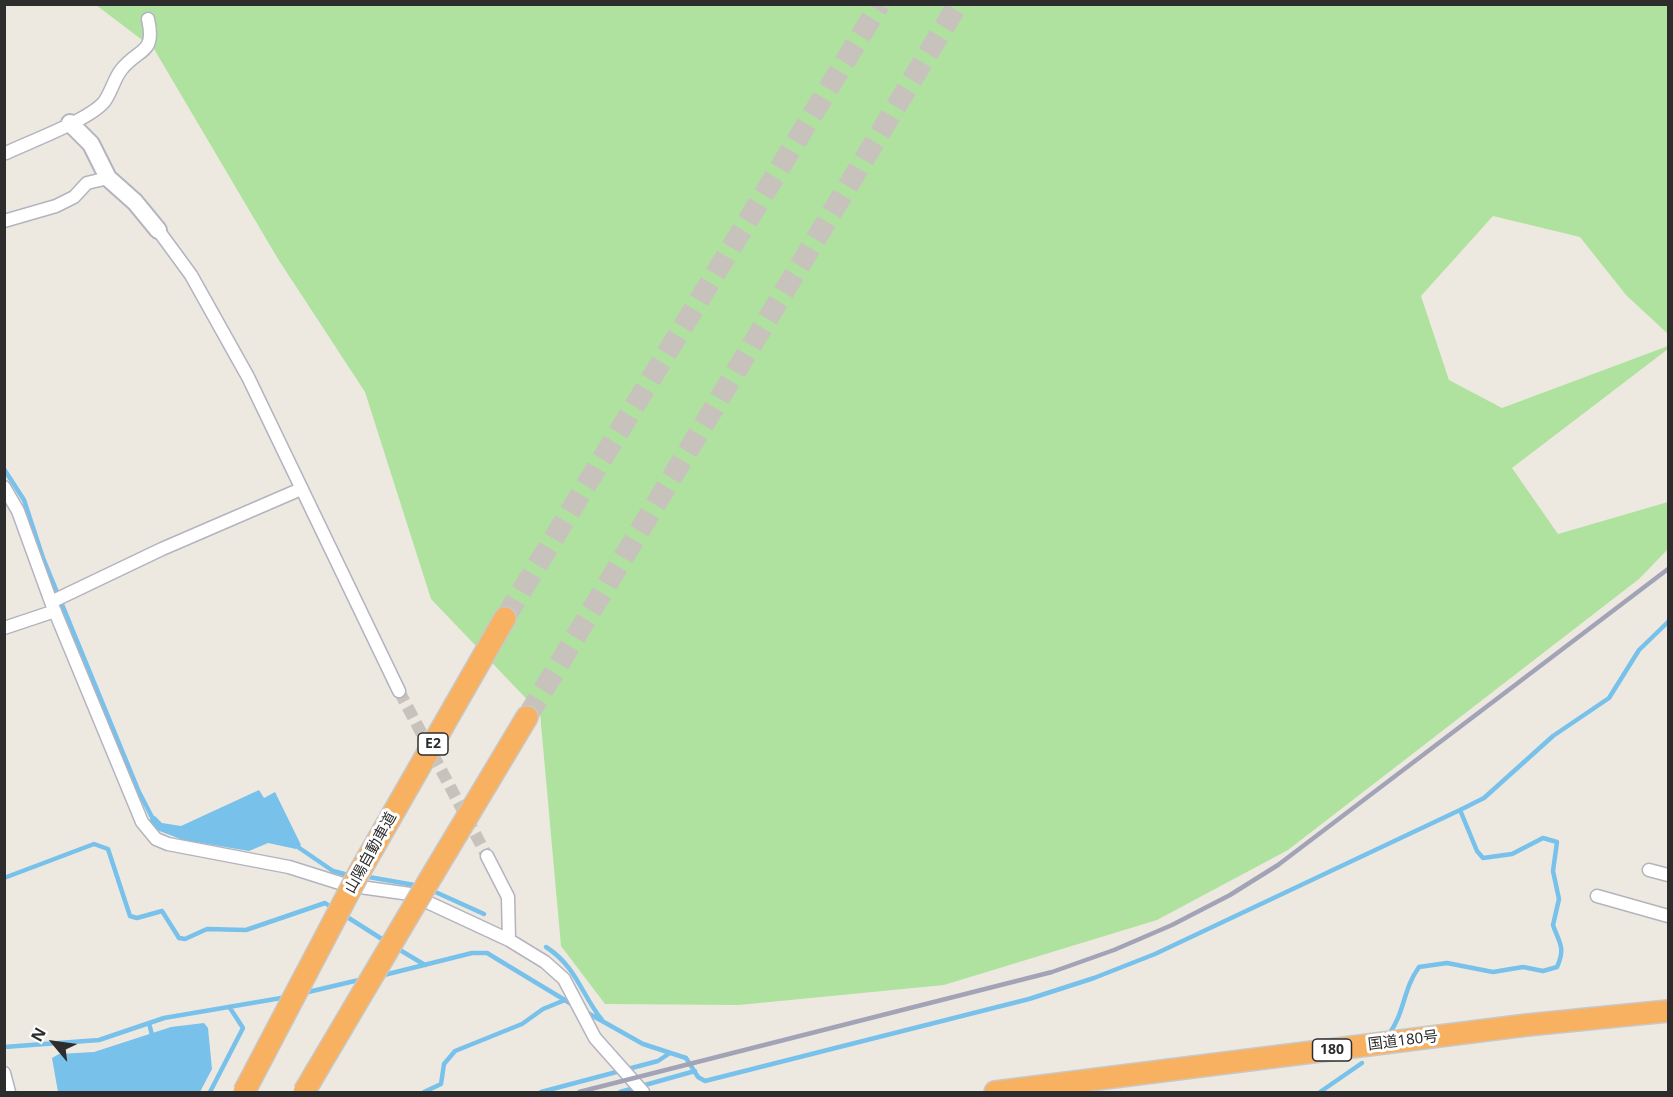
<!DOCTYPE html>
<meta charset="utf-8">
<style>
body{margin:0}
#map{position:relative;width:1673px;height:1097px;overflow:hidden;background:#ede9e0;font-family:"Noto Sans",sans-serif}
canvas{display:block}
.frame{position:absolute;inset:0;border:6px solid #2d2d2d;pointer-events:none}
.north{position:absolute;left:24px;top:1013px;width:60px;height:60px;-webkit-text-stroke:4px #fff;paint-order:stroke;rotate:299deg;font-size:16px;font-weight:700;line-height:24px;text-align:center;color:#2d2d2d}
.north::after{content:'';display:block;margin:auto;width:21px;height:27px;background:#2d2d2d;clip-path:polygon(50% 0,100% 100%,50% 72%,0 100%)}
</style>
<div id="map">
<canvas width="1673" height="1097"></canvas>
<div class="frame"></div>
<div class="north">N</div>
</div>
<script>
const context = document.querySelector('canvas').getContext('2d');
context.lineJoin = 'round';
function paint(path, color) { context.fillStyle = color; context.fill(path, 'evenodd'); }
function stroke(path, color, width, dash) { context.strokeStyle = color; context.lineWidth = width; context.lineCap = dash ? 'butt' : 'round'; context.setLineDash(dash || []); context.stroke(path); }
function write(font, color, halo, rows, align = 'center') {
  context.font = font + ' "Noto Sans","Noto Sans JP",sans-serif'; context.lineWidth = 6; context.setLineDash([]); context.textBaseline = 'middle'; context.strokeStyle = halo; context.fillStyle = color; for (const [text, x, y, turn = 0] of rows) {
    context.save(); context.translate(x, y); context.rotate((+turn || 0) * Math.PI / 180); context.textAlign = isNaN(turn) ? turn : align; if (halo) context.strokeText(text, 0, 0); context.fillText(text, 0, 0); context.restore();
  }
}
const green = new Path2D(`
 M96,5H1668V334L1626,295L1580,237L1493,216L1421,296L1449,380L1502,408L1668,346V349L1512,468L1558,534L1668,502V549L1639,579L1288,850L1157,920L944,985L739,1005L605,1004L561,946L540,713L431,599L365,392L278,259L154,49Z`);
const water = new Path2D(`
 M259,790L264,798L275,792L301,845L296,849L268,843L249,851L183,840L157,830L149,820L155,816L162,823L181,826Z
 M204,1023L208,1028L212,1069L200,1092H58L52,1058L59,1054L94,1052L171,1027Z`);
const stream = new Path2D(`
 M4,469L24,500L43,558L139,792L154,821
 M295,845L333,871L352,876
 M363,876L420,886
 M4,878L94,844L108,849L130,916L137,918L162,911L179,938L185,939L207,929L246,930L325,903L334,909
 M431,890L484,914
 M344,915L385,941
 M395,947L425,965
 M546,947C577,967 581,994 602,1020
 M380,976L472,953H487L573,1005
 M304,993L363,979
 M586,1012L643,1044L686,1058L698,1077L705,1081L1029,999L1094,978L1155,954L1460,810L1484,798L1553,736L1609,698L1639,650L1668,622
 M149,1023L153,1039
 M1389,1034C1405,1012 1403,989 1419,967L1447,963L1493,972L1523,967L1543,971L1557,967C1566,947 1559,943 1553,925L1559,899L1553,871L1557,842L1543,838L1512,854L1483,858L1477,851L1460,810
 M4,1047L99,1040L164,1018L287,997
 M210,1092L243,1028L230,1008
 M424,1092L441,1084L444,1064L455,1051L522,1024L543,1009L565,1000
 M541,1092L658,1061L670,1053
 M620,1092L695,1071
 M1320,1092L1362,1063`);
const streetTunnel = new Path2D(`
 M399,691L487,856`);
const highwayTunnel = new Path2D(`
 M505,618L880,4
 M527,717L958,4`);
const street = new Path2D(`
 M6,153C29,142 89,120 104,102C111,93 114,79 121,70C139,47 156,55 148,19
 M4,221L56,206L74,197L87,183L108,178
 M158,230L191,275L248,377L399,691
 M4,487L18,511L51,602L142,822L156,839L168,844L289,867L346,885L410,894L509,940L545,962L564,979L595,1038L643,1092
 M51,602L162,549L301,489
 M4,628L55,611
 M487,856L508,897L509,940
 M1649,870L1668,875
 M1597,896L1668,916
 M4,1073L9,1092`);
const secondary = new Path2D(`
 M70,123L91,144L108,178L135,202L158,230`);
const highway = new Path2D(`
 M360,871L505,618
 M427,884L527,717
 M995,1092L1527,1025L1668,1011`);
const rail = new Path2D(`
 M579,1092L1052,972L1114,950L1172,925L1230,895L1278,865L1668,569`);
const highwayBridge = new Path2D(`
 M244,1092L360,871
 M304,1092L427,884`);
const shields = [
 [433,744,30],
 [1332,1050,39]
];
const shieldNames = [
 ["E2",433,744],
 ["180",1332,1050]
];
const streetNames = [
 ["山陽自動車道",371,853,-61],
 ["国道180号",1403,1041,-7]
];
paint(green, '#afe29f');
paint(water, '#77c1eb');
stroke(stream, '#77c1eb', 4.5);
stroke(streetTunnel, '#c7c3bc', 12, [12, 6]);
stroke(highwayTunnel, '#c7c3bc', 21, [21, 10]);
stroke(street, '#b3b4bf', 15);
stroke(secondary, '#b3b4bf', 20);
stroke(highway, '#c8c8c8', 24);
stroke(street, '#fff', 12);
stroke(secondary, '#fff', 16);
stroke(highway, '#f8b160', 21);
stroke(rail, '#a2a3b6', 4.5);
stroke(highwayBridge, '#c8c8c8', 24, []);
stroke(highwayBridge, '#f8b160', 21);
for (const [x, y, w] of shields) { const box = new Path2D(); box.roundRect(x - w / 2, y - 11, w, 22, 4.5); context.fillStyle = '#fff'; context.fill(box); stroke(box, '#2d2d2d', 1.5); }
write('bold 14px', '#2d2d2d', null, shieldNames);
write('15px', '#2d2d2d', '#fff', streetNames);
</script>
